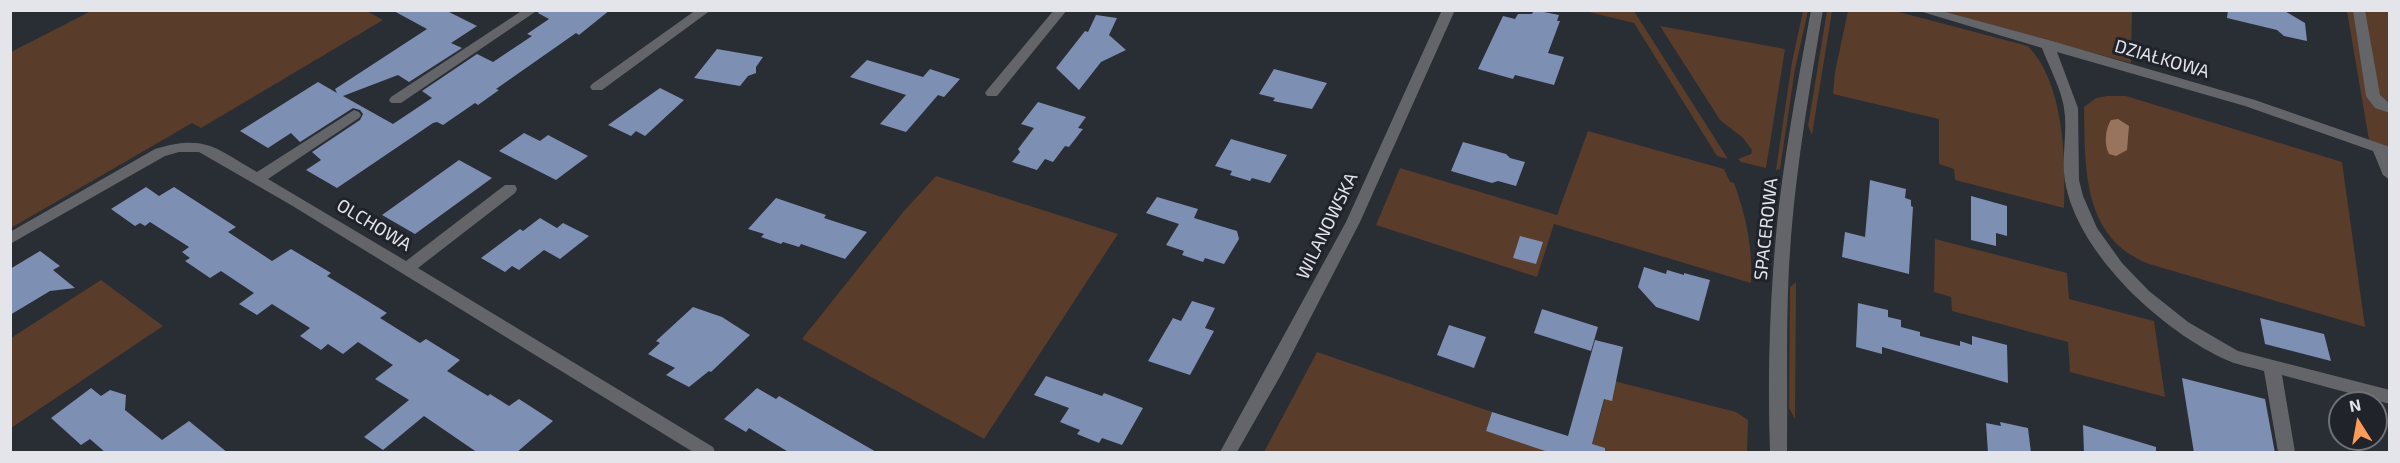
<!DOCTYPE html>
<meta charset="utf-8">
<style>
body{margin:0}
#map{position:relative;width:2400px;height:463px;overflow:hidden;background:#292d34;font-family:"Exo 2",sans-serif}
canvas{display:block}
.frame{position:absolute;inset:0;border:12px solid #e3e5ea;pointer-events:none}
.north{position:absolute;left:2328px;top:391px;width:60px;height:60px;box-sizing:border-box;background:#20232a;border:2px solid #6e7177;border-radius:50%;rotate:349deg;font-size:16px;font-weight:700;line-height:24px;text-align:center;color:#e3e5ea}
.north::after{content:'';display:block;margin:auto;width:21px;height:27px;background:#fe9b58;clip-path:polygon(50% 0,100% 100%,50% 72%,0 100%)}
</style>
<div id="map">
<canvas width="2400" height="463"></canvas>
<div class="frame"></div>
<div class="north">N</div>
</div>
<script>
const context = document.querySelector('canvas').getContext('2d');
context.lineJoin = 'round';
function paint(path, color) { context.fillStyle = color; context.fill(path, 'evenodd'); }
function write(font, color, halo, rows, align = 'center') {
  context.font = font + ' "Exo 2",sans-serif'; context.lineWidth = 6; context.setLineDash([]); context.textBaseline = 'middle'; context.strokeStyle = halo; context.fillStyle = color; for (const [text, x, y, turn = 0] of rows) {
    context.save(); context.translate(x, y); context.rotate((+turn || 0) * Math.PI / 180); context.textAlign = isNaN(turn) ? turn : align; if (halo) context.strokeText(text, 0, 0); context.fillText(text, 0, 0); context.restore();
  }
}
const green = new Path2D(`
 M365,10L383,20L201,128L192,123L11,228V52L91,11Z
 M1585,11H1634L1728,159L1717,156L1634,23Z
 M1803,11H1808L1795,69L1780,169L1776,170L1792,62Z
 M1827,11H1832L1812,135L1808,126Z
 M1848,11H1895L2028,46C2064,83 2066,159 2064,208L1955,180L1954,169L1939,164V119L1833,94L1835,72Z
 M1938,11H2132L2131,63Z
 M2347,11H2389V147L2369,140Z
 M1660,26L1785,49L1766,168L1741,162L1738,159L1751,154L1752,150L1743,138L1720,120Z
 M2107,96H2126L2342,162L2365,327L2149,264C2082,238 2085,168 2084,107L2096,98Z
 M1588,131L1724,169L1730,182L1734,183C1746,216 1753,248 1751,283L1554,224L1537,277L1376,225L1400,168L1557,215Z
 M936,176L1118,234L984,439L802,339L904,211Z
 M1935,239L2067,273L2069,299L2154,321L2165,397L2070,372L2068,342L1952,311L1951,297L1934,292Z
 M101,280L163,326L11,428V338Z
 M1796,282L1795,419L1789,408L1790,287Z
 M1317,352L1492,412L1486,431L1551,452H1264Z
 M1610,380L1736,412L1748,420L1747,452H1590Z`);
const water = new Path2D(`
 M2118,119L2129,126L2127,150L2116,156L2109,154C2104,145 2105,129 2111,120Z`);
const building = new Path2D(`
 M392,10H445L477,26L451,43L462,48L409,82L398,75L343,96L393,124L432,98L422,91L477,54L493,62L532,36L527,34L549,19L538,13L540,10H610L579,35L576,33L496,89L499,90L478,105L475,103L443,125L437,122L433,123L337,188L306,170L321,160L312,152L360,120L363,114L360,110L353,108L300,142L291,133L268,148L240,131L318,82L337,93L335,89L427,29Z
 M1534,10L1559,15L1557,21H1560L1548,53L1564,57L1554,85L1515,75L1513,79L1478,69L1503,16L1515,19L1518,14H1532Z
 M2228,10H2283L2305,23L2307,41L2284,36L2277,30L2227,18Z
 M1096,15L1117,18L1109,35L1126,50L1101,62L1079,90L1056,68L1085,31L1088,32Z
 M717,49L763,57L756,67V73L748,76L740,86L694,78Z
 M867,60L923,77L930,69L960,79L944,97L938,95L906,132L880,124L906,95L850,77Z
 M1274,69L1327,83L1312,109L1273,101L1275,98L1259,94Z
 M660,88L684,100L645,136L636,131L631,136L608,125Z
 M1038,102L1086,117L1078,128L1083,129L1069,147L1065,146L1053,162L1045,159L1037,170L1012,162L1020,152L1018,149L1034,128L1021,124Z
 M524,133L540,141L548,135L588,156L556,180L499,151Z
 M1231,139L1287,155L1270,183L1252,178L1250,181L1230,175L1232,171L1215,166Z
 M1463,142L1506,154L1510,158L1525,162L1516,186L1498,181L1492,183L1451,171Z
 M459,160L492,178L415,234L382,215Z
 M1870,180L1906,189L1905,198L1911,200V206L1913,207L1909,274L1842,257L1845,232L1865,237Z
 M146,187L159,196L174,187L236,227L228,232L272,261L291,249L331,273L327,276L387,313L380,318L420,343L426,339L460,360L447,371L488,396L490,394L509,406L519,399L553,421L516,453H478L424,416L383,450L364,437L409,400L375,379L393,365L358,342L343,354L328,344L321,350L300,336L310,328L272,304L257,315L239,304L254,293L221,271L210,278L185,261L190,258L182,252L189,247L150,222L145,226L140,223L135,226L111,209Z
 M1971,196L2007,206V236L1996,233V246L1971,240Z
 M1157,197L1198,209L1194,218L1237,231L1239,239L1224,264L1205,258L1203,262L1182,255L1184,251L1166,245L1179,224L1146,213Z
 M776,198L826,215L824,218L867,232L845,259L801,244L799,247L783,242L781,244L761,237L764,234L748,229Z
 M540,218L557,228L563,223L589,236L560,259L544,250L519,270L512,266L505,272L481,258L520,229L523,231Z
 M1520,236L1543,242L1536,264L1513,258Z
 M40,251L60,266L53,270L75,288L50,291L10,315V269Z
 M1644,267L1666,274L1667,270L1684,275V273L1710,280L1699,321L1656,307L1638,287Z
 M1192,301L1215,308L1205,328L1214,331L1190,375L1148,361L1173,318L1181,321Z
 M1858,303L1888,310V317L1901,320V327L1920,332V336L1960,346V341L1972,345V336L2007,345L2008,383L1882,347V354L1856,347Z
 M693,307L722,317L750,335L711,372L709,371L689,387L666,375L675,368L648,354L660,343L656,341Z
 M1542,309L1598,327L1591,351L1534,333Z
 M2260,318L2324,334L2331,361L2265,344Z
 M1449,325L1486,337L1474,368L1437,355Z
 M1595,340L1623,347L1612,401L1604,399L1592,444L1605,448V453H1551L1486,431L1492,412L1568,436Z
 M1046,376L1102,396L1104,393L1143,408L1122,445L1102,438L1099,443L1077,434L1080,430L1060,422L1069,408L1034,395Z
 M2182,378L2265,399L2275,453H2194Z
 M91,388L101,396L110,390L126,395L125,410L162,440L189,421L228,453H106L90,439L81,445L51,418Z
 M757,388L776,399L779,396L878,453H790L749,428L746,432L724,419Z
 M2000,422L2028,428L2031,453H1988L1986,423L2001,426Z
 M2083,425L2156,447V453H2084Z`);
const minor = new Path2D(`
 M523,10H538L401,103H391L389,100L391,97Z
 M696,10H711L602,90H592L590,87L592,84Z
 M1054,10H1067L997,96H987L985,93L987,90Z
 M1442,10H1455L1360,222L1282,373L1237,452H1220L1346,222Z
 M1811,10H1823C1810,86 1797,161 1791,237C1785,309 1788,380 1787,452H1770C1767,371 1770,287 1779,205C1787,140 1799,75 1811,10Z
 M1916,10H1938L2052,41L2255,100L2390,147V180L2383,175L2373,151L2245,106L2057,52L2078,108L2079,180L2083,196L2097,228L2122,263L2149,291L2188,322L2238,351L2390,390V404L2282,375L2295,452H2278L2264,371C2253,367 2240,366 2229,361C2164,333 2077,254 2065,181C2061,158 2068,132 2064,108C2061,88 2049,67 2042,48Z
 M2353,10H2365L2380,95L2390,104V113L2375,108L2366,96Z
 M354,110L359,112L361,115L359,118L268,179L406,261L505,185H515L517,189L515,193L418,268L713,447L715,452H693L291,205L199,152H179L165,156L10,244V232L155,149C206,134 215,148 257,172Z`);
const streetNames = [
 ["DZIAŁKOWA",2162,59,16],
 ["OLCHOWA",374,225,31],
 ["WILANOWSKA",1327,226,-64],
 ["SPACEROWA",1766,229,-84]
];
paint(green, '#593c2a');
paint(water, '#99745c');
paint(building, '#7e8fb4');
paint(minor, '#636569');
write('18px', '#e3e5ea', '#20232a', streetNames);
</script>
